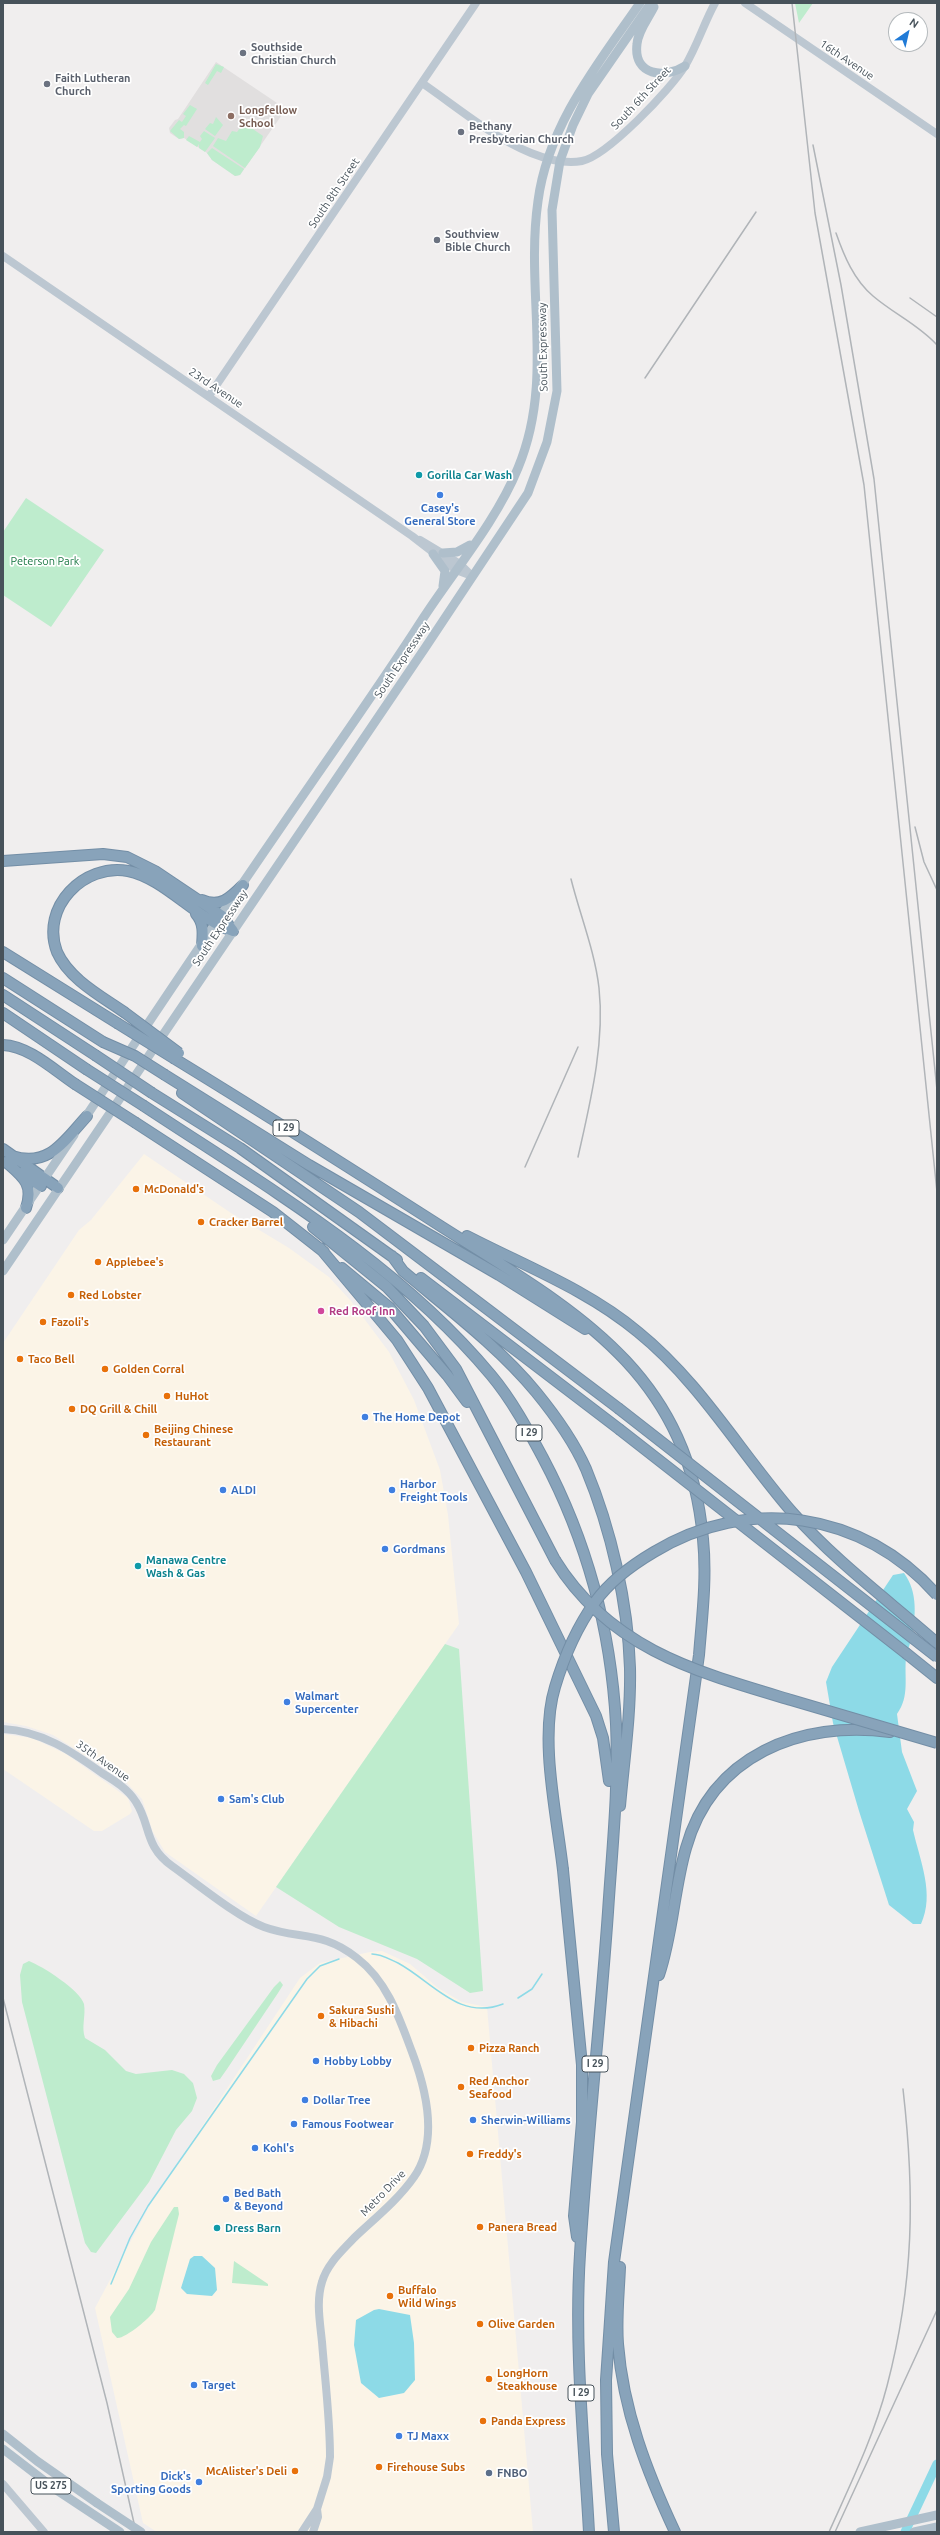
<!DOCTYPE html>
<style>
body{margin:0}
#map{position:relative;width:940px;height:2535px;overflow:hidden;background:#f0eeee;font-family:Ubuntu,sans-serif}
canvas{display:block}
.frame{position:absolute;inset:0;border:4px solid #47525a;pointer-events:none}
.north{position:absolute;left:888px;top:12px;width:40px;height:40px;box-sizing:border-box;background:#fff;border:1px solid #b5babd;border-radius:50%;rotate:34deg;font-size:11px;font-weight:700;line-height:16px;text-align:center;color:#47525a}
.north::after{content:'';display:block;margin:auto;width:14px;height:18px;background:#217bd7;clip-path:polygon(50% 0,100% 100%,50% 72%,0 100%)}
</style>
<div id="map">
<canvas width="940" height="2535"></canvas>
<div class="frame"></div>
<div class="north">N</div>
</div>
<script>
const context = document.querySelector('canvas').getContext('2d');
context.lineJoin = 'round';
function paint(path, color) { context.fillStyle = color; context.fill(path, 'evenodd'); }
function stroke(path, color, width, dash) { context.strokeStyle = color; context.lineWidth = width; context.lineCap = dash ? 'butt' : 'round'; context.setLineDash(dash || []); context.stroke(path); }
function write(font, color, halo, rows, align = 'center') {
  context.font = font + ' Ubuntu,sans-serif'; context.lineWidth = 3.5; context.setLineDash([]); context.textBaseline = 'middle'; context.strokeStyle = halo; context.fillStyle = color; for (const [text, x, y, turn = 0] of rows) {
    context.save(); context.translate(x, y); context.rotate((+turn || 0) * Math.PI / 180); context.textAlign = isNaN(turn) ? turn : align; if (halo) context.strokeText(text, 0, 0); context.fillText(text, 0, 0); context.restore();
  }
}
const commercial = new Path2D(`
 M144,1154L231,1213L289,1248L329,1277L351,1301L389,1352L414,1400L440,1470L448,1515L459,1624L256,1916L165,1852L153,1832L142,1799L124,1780L53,1735L26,1726L3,1722V1343L79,1230L91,1220Z
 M3,1734L32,1738L66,1754L128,1798L132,1811L130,1814L102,1831H94L3,1769Z
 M382,1951L410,1964L438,1988L462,2002L487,2007L533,2532H157L143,2523L95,2308L150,2205L300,1978L320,1963L370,1952Z`);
const education = new Path2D(`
 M216,62L286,109L240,175L235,176L212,160L207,153L184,138L179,139L170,133L169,128L175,120L178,119Z`);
const green = new Path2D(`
 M795,3H813L799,23Z
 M216,64L224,67L221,73L217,71L208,85L205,83Z
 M190,105L197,109L186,126L184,125L180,129L184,132V138L179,139L170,131L179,120L182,122L186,116L183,114Z
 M216,117L223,125L215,136L205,129L210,123L213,124Z
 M244,123L263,136L260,147L245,168L213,146L218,138L226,141L232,131L237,132Z
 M204,131L215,138L205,152L199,148V144L197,147L186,140L189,136L200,142L202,139L200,136Z
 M212,148L244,169L240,175L235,176L212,160L207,153Z
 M26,498L104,550L51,627L3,595V532Z
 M445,1644L459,1649L483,1991L470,1993L417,1959L339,1927L276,1887Z
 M29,1961C42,1966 80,1990 84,2004C86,2016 81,2027 85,2038L105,2050L126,2071L136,2074L172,2070L184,2074L193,2083L197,2098L192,2111L176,2130L149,2182L96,2253L91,2252L85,2243L22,2002L20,1975L23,1964Z
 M280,1981L283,1985L278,1993L227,2069L220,2079L213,2081L211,2076L217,2065L274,1987Z
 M174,2207H178L179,2214L155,2310C150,2318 125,2339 117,2338L112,2332L110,2317L129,2289L151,2242Z
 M234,2261L268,2284V2286L232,2283Z`);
const water = new Path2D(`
 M904,1573C918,1592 916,1617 911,1639C910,1645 907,1651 906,1657C904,1678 910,1696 897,1714L902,1752L917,1791L907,1809L914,1822L913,1830C920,1861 935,1894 921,1924H913L889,1905L859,1811L833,1723L826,1682L832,1667L893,1575Z
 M194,2256H202L215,2268L217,2290L212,2296L187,2294L181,2288L190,2259Z
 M379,2309L410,2315L414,2343L415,2380L404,2393L379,2398L361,2383L354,2345L356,2320L374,2310Z`);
const stream = new Path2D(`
 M372,1954C381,1954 389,1959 398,1963C433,1982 459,2021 503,2004
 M518,1998L532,1989L542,1974
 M111,2284L130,2238L148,2206L307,1979L320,1966L339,1959`);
const river = new Path2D(`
 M905,2532L937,2464`);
const secondary = new Path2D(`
 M745,3L937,134
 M422,83C457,107 492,137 531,153C546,159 566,164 582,161C607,156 671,89 685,66C697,46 704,23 715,3
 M3,256L412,536L456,570L472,576
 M209,396L476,3
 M420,540L460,564L472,576
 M3,1729C42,1731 71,1751 102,1773C115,1781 128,1789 136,1802C151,1825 144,1846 172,1866C196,1883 237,1917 264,1927C299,1940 322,1930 357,1958C387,1981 399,2017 412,2052C426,2089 439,2141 414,2177C398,2200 374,2219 354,2238C342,2251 327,2264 322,2282C316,2301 320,2322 322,2342C325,2380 330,2418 330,2457L327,2477L317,2509L302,2532
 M3,2484L44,2532
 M313,2532L318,2517L317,2509`);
const primary = new Path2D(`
 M654,7C648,19 638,31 637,44C633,76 665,79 685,66
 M443,553L457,552L470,545
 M433,554L445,571L443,586
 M83,1121C160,1005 238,889 317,775C353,723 388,673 422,620C453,572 496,522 518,468C555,379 525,292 538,201C548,125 597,65 640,3
 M3,1240L74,1135
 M3,1271L425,648L528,493L547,442L557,391L552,210L560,161L573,125L588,94L651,3
 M3,2434L37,2461L97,2503
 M3,2449L55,2489L120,2532
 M860,2532L937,2515
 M914,2532L937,2527`);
const highway = new Path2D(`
 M3,861L103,854L127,857L155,871L222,916L233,931
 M202,900C220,908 230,898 243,885
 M196,914C204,923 203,933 202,946
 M3,952L117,1023
 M3,978L103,1042
 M3,995L95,1055
 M124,1012C101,996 69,979 57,952C40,907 84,863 128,871C164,878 196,919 233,931
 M3,1013L86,1069
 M3,1045C29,1046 54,1070 75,1084
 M175,1059C265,1114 353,1170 442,1227C571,1309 688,1369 703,1539C707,1578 702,1617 699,1655L614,2262L606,2380L607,2454L614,2532
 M165,1075L309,1165L499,1275L585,1329
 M152,1093L240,1148L397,1260
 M182,1093L359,1212L618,1408
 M144,1106C265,1186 397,1262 491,1375C512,1400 528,1430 543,1458C587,1541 611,1630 616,1724C619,1786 612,1850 608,1912C600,2026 587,2140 580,2254C574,2347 584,2440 589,2532
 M136,1123L273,1212L324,1252
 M3,1149L58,1188
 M12,1156C49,1168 64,1141 87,1116
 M6,1162C23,1177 34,1184 26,1208
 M22,1173L41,1186
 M313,1227L387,1287L424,1326L456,1369L555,1560
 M467,1236C525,1266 588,1290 638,1332C700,1382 740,1452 792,1512C835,1561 888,1600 937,1643
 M320,1248L397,1340L428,1388L526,1572L596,1716L603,1738L609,1781
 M392,1256L403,1271C448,1309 498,1346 536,1392C554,1414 574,1442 586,1469C611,1529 628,1603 630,1668C631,1714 624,1760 620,1806
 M342,1268L389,1307L447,1375L467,1402
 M421,1278L619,1429
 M907,1654L937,1678
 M563,1870L582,2065V2122L574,2216L577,2237
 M659,1975C673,1934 674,1889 686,1848C712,1755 801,1720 890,1732
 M620,2267C619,2292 616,2319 618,2344C623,2410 647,2472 675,2532`);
const rail = new Path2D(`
 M792,3L815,213L864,485L937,1192
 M813,145L841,285L874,479L937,1090
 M836,233C844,256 854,280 873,296C894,314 919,325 937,345
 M910,298L937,317
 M645,378L756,212
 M915,827L924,862L937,890
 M571,879C580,915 595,952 599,988C605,1044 590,1103 578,1157
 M525,1167L578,1047
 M3,1998L107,2403L136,2532
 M829,2532C850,2485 874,2436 887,2386C914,2283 915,2194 903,2089
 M835,2532L937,2310`);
const primaryBridge = new Path2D(`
 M97,2503L141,2532`);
const highwayBridge = new Path2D(`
 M124,1012L179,1053
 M117,1023L175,1059
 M103,1042L135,1056L165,1075
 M95,1055L152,1093
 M86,1069L144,1106
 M75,1084L136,1123
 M618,1408L937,1657
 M619,1429L907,1654
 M555,1560C610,1649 697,1672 791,1700C840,1714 888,1729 937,1743
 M563,1870C557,1816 539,1739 555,1687C564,1657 577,1627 595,1602C610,1581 632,1565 654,1552C748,1495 863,1511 937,1595`);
const markers = [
 [243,53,4,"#6b7280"],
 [47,84,4,"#6b7280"],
 [231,116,4,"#8d6e63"],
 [461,132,4,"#6b7280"],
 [437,240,4,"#6b7280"],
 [419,475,4,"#0f9aa8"],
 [440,495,4,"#3f7fe0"],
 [136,1189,4,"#e8710a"],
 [201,1222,4,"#e8710a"],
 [98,1262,4,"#e8710a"],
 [71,1295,4,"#e8710a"],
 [321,1311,4,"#d1479c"],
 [43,1322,4,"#e8710a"],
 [20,1359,4,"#e8710a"],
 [105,1369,4,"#e8710a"],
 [167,1396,4,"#e8710a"],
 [72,1409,4,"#e8710a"],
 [365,1417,4,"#3f7fe0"],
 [146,1435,4,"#e8710a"],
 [223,1490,4,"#3f7fe0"],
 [392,1490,4,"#3f7fe0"],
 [385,1549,4,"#3f7fe0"],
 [138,1566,4,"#0f9aa8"],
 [287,1702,4,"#3f7fe0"],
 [221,1799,4,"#3f7fe0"],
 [321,2016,4,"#e8710a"],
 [471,2048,4,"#e8710a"],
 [316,2061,4,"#3f7fe0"],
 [461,2087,4,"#e8710a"],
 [305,2100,4,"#3f7fe0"],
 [473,2120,4,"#3f7fe0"],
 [294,2124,4,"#3f7fe0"],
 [255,2148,4,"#3f7fe0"],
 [470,2154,4,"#e8710a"],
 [226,2199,4,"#3f7fe0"],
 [480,2227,4,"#e8710a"],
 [217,2228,4,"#0f9aa8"],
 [390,2296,4,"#e8710a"],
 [480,2324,4,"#e8710a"],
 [489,2379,4,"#e8710a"],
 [194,2385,4,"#3f7fe0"],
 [483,2421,4,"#e8710a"],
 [399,2436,4,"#3f7fe0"],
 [379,2467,4,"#e8710a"],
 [295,2471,4,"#e8710a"],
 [489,2473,4,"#5c6f8a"],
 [199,2482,4,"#3f7fe0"]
];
const shields = [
 [286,1128,26],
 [529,1433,26],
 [595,2064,26],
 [581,2393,26],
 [51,2486,40]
];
const shieldNames = [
 ["I 29",286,1128],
 ["I 29",529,1433],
 ["I 29",595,2064],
 ["I 29",581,2393],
 ["US 275",51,2486]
];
const worshipNames = [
 ["Southside",251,47],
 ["Christian Church",251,60],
 ["Faith Lutheran",55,78],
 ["Church",55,91],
 ["Bethany",469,126],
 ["Presbyterian Church",469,139],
 ["Southview",445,234],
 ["Bible Church",445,247]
];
const streetNames = [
 ["16th Avenue",847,60,34],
 ["South 6th Street",641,98,-47],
 ["South 8th Street",334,193,-56],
 ["South Expressway",543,347,-91],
 ["23rd Avenue",216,388,34],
 ["South Expressway",402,660,-56],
 ["South Expressway",220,928,-56],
 ["35th Avenue",103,1761,35],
 ["Metro Drive",383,2193,-46]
];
const educationNames = [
 ["Longfellow",239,110],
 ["School",239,123]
];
const cultureNames = [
 ["Gorilla Car Wash",427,475],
 ["Manawa Centre",146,1560],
 ["Wash & Gas",146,1573],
 ["Dress Barn",225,2228]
];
const shopNames = [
 ["Casey's",440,508,"center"],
 ["General Store",440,521,"center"],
 ["The Home Depot",373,1417],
 ["Harbor",400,1484],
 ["Freight Tools",400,1497],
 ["ALDI",231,1490],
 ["Gordmans",393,1549],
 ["Walmart",295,1696],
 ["Supercenter",295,1709],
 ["Sam's Club",229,1799],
 ["Hobby Lobby",324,2061],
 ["Dollar Tree",313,2100],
 ["Sherwin-Williams",481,2120],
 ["Famous Footwear",302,2124],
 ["Kohl's",263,2148],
 ["Bed Bath",234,2193],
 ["& Beyond",234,2206],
 ["Target",202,2385],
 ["TJ Maxx",407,2436],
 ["Dick's",191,2476,"right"],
 ["Sporting Goods",191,2489,"right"]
];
const parkNames = [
 ["Peterson Park",45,561]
];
const foodNames = [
 ["McDonald's",144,1189],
 ["Cracker Barrel",209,1222],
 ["Applebee's",106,1262],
 ["Red Lobster",79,1295],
 ["Fazoli's",51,1322],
 ["Taco Bell",28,1359],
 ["Golden Corral",113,1369],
 ["HuHot",175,1396],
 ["DQ Grill & Chill",80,1409],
 ["Beijing Chinese",154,1429],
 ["Restaurant",154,1442],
 ["Sakura Sushi",329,2010],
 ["& Hibachi",329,2023],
 ["Pizza Ranch",479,2048],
 ["Red Anchor",469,2081],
 ["Seafood",469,2094],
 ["Freddy's",478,2154],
 ["Panera Bread",488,2227],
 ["Buffalo",398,2290],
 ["Wild Wings",398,2303],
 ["Olive Garden",488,2324],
 ["LongHorn",497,2373],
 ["Steakhouse",497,2386],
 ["Panda Express",491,2421],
 ["Firehouse Subs",387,2467],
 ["McAlister's Deli",287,2471,"right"]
];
const hotelNames = [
 ["Red Roof Inn",329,1311]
];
const serviceNames = [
 ["FNBO",497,2473]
];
paint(commercial, '#fbf4e7');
paint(education, '#e1dfdf');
paint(green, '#beeccd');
paint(water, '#8ddae7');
stroke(stream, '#8ddae7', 1.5);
stroke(river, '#8ddae7', 9);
stroke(highway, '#738ea6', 12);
stroke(secondary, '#bcc7d1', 8);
stroke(primary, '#afbfcb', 9);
stroke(highway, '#88a3ba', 10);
stroke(rail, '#b0b4b8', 1.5);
stroke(highwayBridge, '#738ea6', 12, []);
stroke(primaryBridge, '#afbfcb', 9);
stroke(highwayBridge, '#88a3ba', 10);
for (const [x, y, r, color] of markers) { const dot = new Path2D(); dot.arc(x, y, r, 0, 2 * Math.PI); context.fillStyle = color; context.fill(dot); stroke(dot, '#fff', 1.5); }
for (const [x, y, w] of shields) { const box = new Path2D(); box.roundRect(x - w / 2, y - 8, w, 16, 3); context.fillStyle = '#fff'; context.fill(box); stroke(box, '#47525a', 1); }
write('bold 10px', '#47525a', null, shieldNames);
write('bold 11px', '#5b616d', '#fff', worshipNames, 'left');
write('11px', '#47525a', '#fff', streetNames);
write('bold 11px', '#785e54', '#fff', educationNames, 'left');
write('bold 11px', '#0d838f', '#fff', cultureNames, 'left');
write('bold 11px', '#366cbe', '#fff', shopNames, 'left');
write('11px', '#1b7844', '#fff', parkNames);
write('bold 11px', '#c56008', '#fff', foodNames, 'left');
write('bold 11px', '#b23c85', '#fff', hotelNames, 'left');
write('bold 11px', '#4e5e75', '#fff', serviceNames, 'left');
</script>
